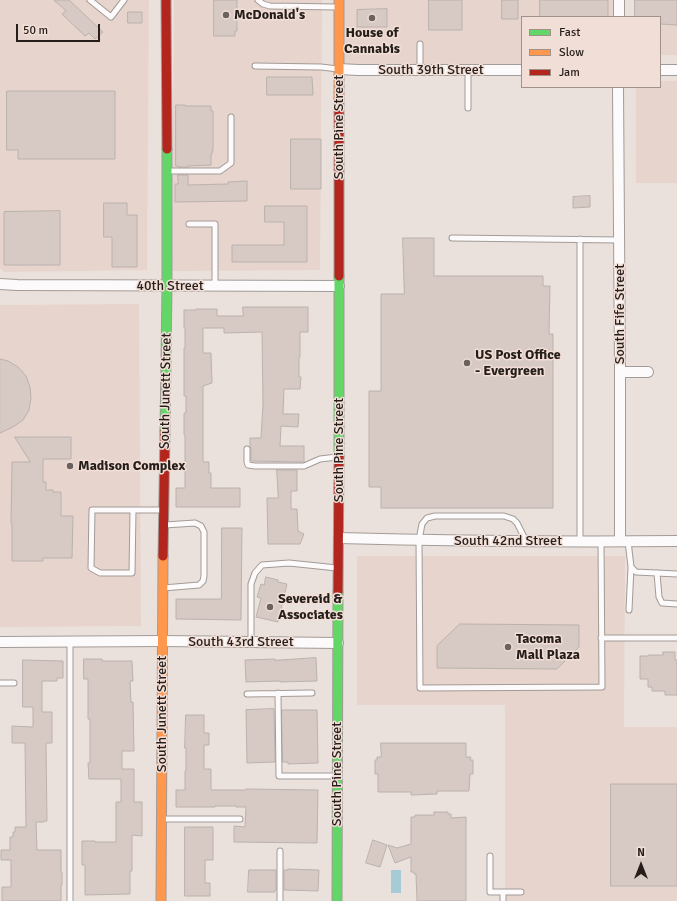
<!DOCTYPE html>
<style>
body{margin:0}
#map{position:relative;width:677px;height:901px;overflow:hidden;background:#ebe1dc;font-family:Signika,sans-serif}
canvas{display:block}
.legend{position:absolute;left:521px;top:16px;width:140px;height:72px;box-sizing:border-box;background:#f1ded6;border:1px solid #9f918b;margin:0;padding:5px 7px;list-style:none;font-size:12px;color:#251e1b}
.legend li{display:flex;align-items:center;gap:8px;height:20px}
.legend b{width:20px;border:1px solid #9f918b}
.north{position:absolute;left:621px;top:845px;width:40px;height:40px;-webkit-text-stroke:3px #f1ded6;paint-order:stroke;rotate:0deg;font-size:11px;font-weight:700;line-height:16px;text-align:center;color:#251e1b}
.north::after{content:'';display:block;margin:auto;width:14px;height:18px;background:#251e1b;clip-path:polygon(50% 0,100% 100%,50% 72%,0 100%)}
.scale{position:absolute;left:16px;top:24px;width:84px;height:18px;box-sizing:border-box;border:2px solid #251e1b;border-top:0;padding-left:5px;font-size:12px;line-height:14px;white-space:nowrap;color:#251e1b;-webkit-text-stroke:3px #f1ded6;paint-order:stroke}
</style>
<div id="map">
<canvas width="677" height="901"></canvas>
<ul class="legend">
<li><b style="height:5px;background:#63d668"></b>Fast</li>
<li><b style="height:5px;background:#ff974d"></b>Slow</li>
<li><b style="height:5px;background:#b3261e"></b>Jam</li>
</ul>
<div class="north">N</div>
<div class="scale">50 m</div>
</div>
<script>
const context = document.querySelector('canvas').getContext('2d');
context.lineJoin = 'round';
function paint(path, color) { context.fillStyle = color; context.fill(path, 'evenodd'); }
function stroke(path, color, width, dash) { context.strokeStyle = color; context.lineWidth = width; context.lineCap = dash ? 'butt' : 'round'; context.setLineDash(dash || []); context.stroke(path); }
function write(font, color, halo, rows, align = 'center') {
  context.font = font + ' Signika,sans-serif'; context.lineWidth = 3; context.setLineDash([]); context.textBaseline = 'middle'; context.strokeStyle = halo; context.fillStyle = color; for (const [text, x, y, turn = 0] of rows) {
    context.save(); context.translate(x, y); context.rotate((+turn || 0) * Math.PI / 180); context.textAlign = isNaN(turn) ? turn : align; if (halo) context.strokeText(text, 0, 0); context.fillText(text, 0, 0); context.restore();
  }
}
const built = new Path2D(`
 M0,0H149L147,270L4,272L0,268Z
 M174,0H322L320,270L172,271Z
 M339,0H619V17H522V70L339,69Z
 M677,0V55H660V17Z
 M660,81H677V183H636V89L637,87H660Z
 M139,304L141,626L0,627V305Z
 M357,556H625L624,727H677V901H505V705H357Z`);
const water = new Path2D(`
 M391,870H401V893H391Z`);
const building = new Path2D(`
 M54,0H69L103,32L95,39L89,33L85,36L62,14L66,11Z
 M214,0H237V31H235V36H214Z
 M429,0H462V30H429Z
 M502,0H518V19H502Z
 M540,0H608V17H540Z
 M635,0H677V25L660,24V17H635Z
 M387,9V27H357V10Z
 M128,12H142V23H128Z
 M267,77H312L313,95H267Z
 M7,91H115V159H18V150H7Z
 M176,105H185V106H211V111H213V151H212V154H211V165L188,166V167H178V166H176Z
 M291,139H321V189H291Z
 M178,175H188V185L228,184V182L247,181V201L175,202V184H178Z
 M590,196V207L573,208V197Z
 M104,203H127V215H137V267H112V237H104Z
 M265,206H307V262H232V245H284V222H265Z
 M60,211V265H4V212Z
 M403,238H434V276H543V286H550L549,334H553V508H381V487H369V391H381V294H404Z
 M243,307H308V332H300V357H299V377H301L300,389H284L283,414H299L298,427L281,426L280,446H304V462L251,461V449L250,446V438H261L263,404L262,332L224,333V328H203V353H211L212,383L203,386V462H209V473H211V488H240V507H176V488H185V435H184V413H186V396H184V348H185V328H184V310H196V309H217V316H243Z
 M0,359L8,361L18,367L26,376L30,387L31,398L29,410L23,420L13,427L0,433Z
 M15,437H71V459H43V482H46V490H53V492H61V516H73L72,558H43V561H12V523H11L12,462H30Z
 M277,470H297V491H291V509H297L298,531L304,534L300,544H268L267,498H278Z
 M222,528H242L241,620L176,619V599H221Z
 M266,577L278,580V582L287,584L278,622L256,617L261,598L257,597L261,584L264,585Z
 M460,624L579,625V647L557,669L437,668V646Z
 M663,652H675V660H677V695H665V691H652V687H648V679H640V656H648V655H663Z
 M316,658L317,681L280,682V681L246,682L245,660L275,659V660Z
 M84,659H102V661H132L133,681H130L131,702H133L134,751H122V769H134V802H142V836L132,835V871H130V894L85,895V865H82V841H95V842H116V802H121V779H89L88,763H90V719H88V679H84Z
 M23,660L63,661V678H57V681H42V712H52V743H46L47,821H44V822H36L37,850H61V872H62V885H61V901H2V887H11V860H1V850H10V837H13V832H15V827H26L25,743H12V726L33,727V707H23Z
 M274,709L275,762L247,763L246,710Z
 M282,710H317L318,763L288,764V762H283Z
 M186,715H204V733H209V745H204V769H211V790H246V789L318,790L317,843L234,842V826L245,827L246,807H236V806H215V807H176V790H185V771H186V748H185Z
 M381,743H466V757H471L470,760H473V774H470L469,791H437V794L411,795V792H378V774H375V760H377V757H381Z
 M611,784H677V886H611Z
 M434,812H448V814H451V818L466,817V901H417L416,874H414V872H411V857L395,863L388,845L397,848L411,844V817H415V815H434Z
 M185,827H213V860H205V883H210V896H185Z
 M373,840L387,845L380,867L366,863Z
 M288,869L319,870L318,891L284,890V870H288Z
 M249,870H276V890H275V892H248Z`);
const lane = new Path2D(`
 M90,0L111,17L124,0
 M258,0L263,4L270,6L337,7
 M420,44V70
 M255,66L321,67L338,69
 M468,70V108
 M168,171H220L231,163V117
 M189,224H215V286
 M452,238L619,240
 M580,239V542
 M247,449V462L248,465L255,466H304L320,459L337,457
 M133,510L132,573H100L91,568L92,510H163
 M526,541L517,523L513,519L504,516H435L427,518L422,524L419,540L420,688L602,687L601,541
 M628,541L631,567L636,572L677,574
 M657,573L659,597L662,603L677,604
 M163,588L199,585L203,581L204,576V532L201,526L195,523L165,525
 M629,610L631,567
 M601,638H677
 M251,642V584L255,573L262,565L289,563L337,568
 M0,683H14
 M278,693L279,776H336
 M247,694L312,693
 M163,819H240
 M280,851V901
 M490,856V892H521
 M503,892V901
 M70,901V641`);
const street = new Path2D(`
 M619,17V0
 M339,69L358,70H522
 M660,70H677
 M618,87L620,372V541
 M0,284L17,285L339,286
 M620,372H648
 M339,538C451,541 564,542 677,541
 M0,642L162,641L338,643`);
const fast = new Path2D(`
 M165,431L167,286V149
 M339,456V276
 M337,901L338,592`);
const slow = new Path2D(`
 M339,0V99
 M161,901L163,556`);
const jam = new Path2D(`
 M166,0L167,149
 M339,99V276
 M163,556L165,431
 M338,592L339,456`);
const markers = [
 [226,15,4,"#6a625f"],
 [372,18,4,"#6a625f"],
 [467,363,4,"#6a625f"],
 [70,466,4,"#6a625f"],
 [270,607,4,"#6a625f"],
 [508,647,4,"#6a625f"]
];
const poiNames = [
 ["McDonald's",234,15],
 ["House of",372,33,"center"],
 ["Cannabis",372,49,"center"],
 ["US Post Office",475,355],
 ["- Evergreen",475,371],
 ["Madison Complex",78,466],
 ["Severeid &",278,599],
 ["Associates",278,615],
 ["Tacoma",516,639],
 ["Mall Plaza",516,655]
];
const streetNames = [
 ["South 39th Street",431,70],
 ["South Pine Street",339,127,-90],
 ["40th Street",170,286],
 ["South Fife Street",620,314,-90],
 ["South Junett Street",166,391,-89],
 ["South Pine Street",339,450,-90],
 ["South 42nd Street",508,541],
 ["South 43rd Street",241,642],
 ["South Junett Street",162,714,-90],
 ["South Pine Street",337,774,-90]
];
paint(built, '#e7d4cc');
paint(water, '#a4cbd6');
paint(building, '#d7c9c3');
stroke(building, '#bab2ae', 1);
stroke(lane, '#a29b97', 7);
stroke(street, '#a29b97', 12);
stroke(fast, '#a29b97', 11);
stroke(slow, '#a29b97', 11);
stroke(jam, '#a29b97', 11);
stroke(lane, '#fcfafa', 5);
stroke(street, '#fcfafa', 10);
stroke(fast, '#63d668', 9);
stroke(slow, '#ff974d', 9);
stroke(jam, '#b3261e', 9);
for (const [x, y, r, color] of markers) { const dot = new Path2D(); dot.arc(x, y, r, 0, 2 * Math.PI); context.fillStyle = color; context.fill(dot); stroke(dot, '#f1ded6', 1.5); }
write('bold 14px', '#251e1b', '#f1ded6', poiNames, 'left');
write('14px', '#251e1b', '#f1ded6', streetNames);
</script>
